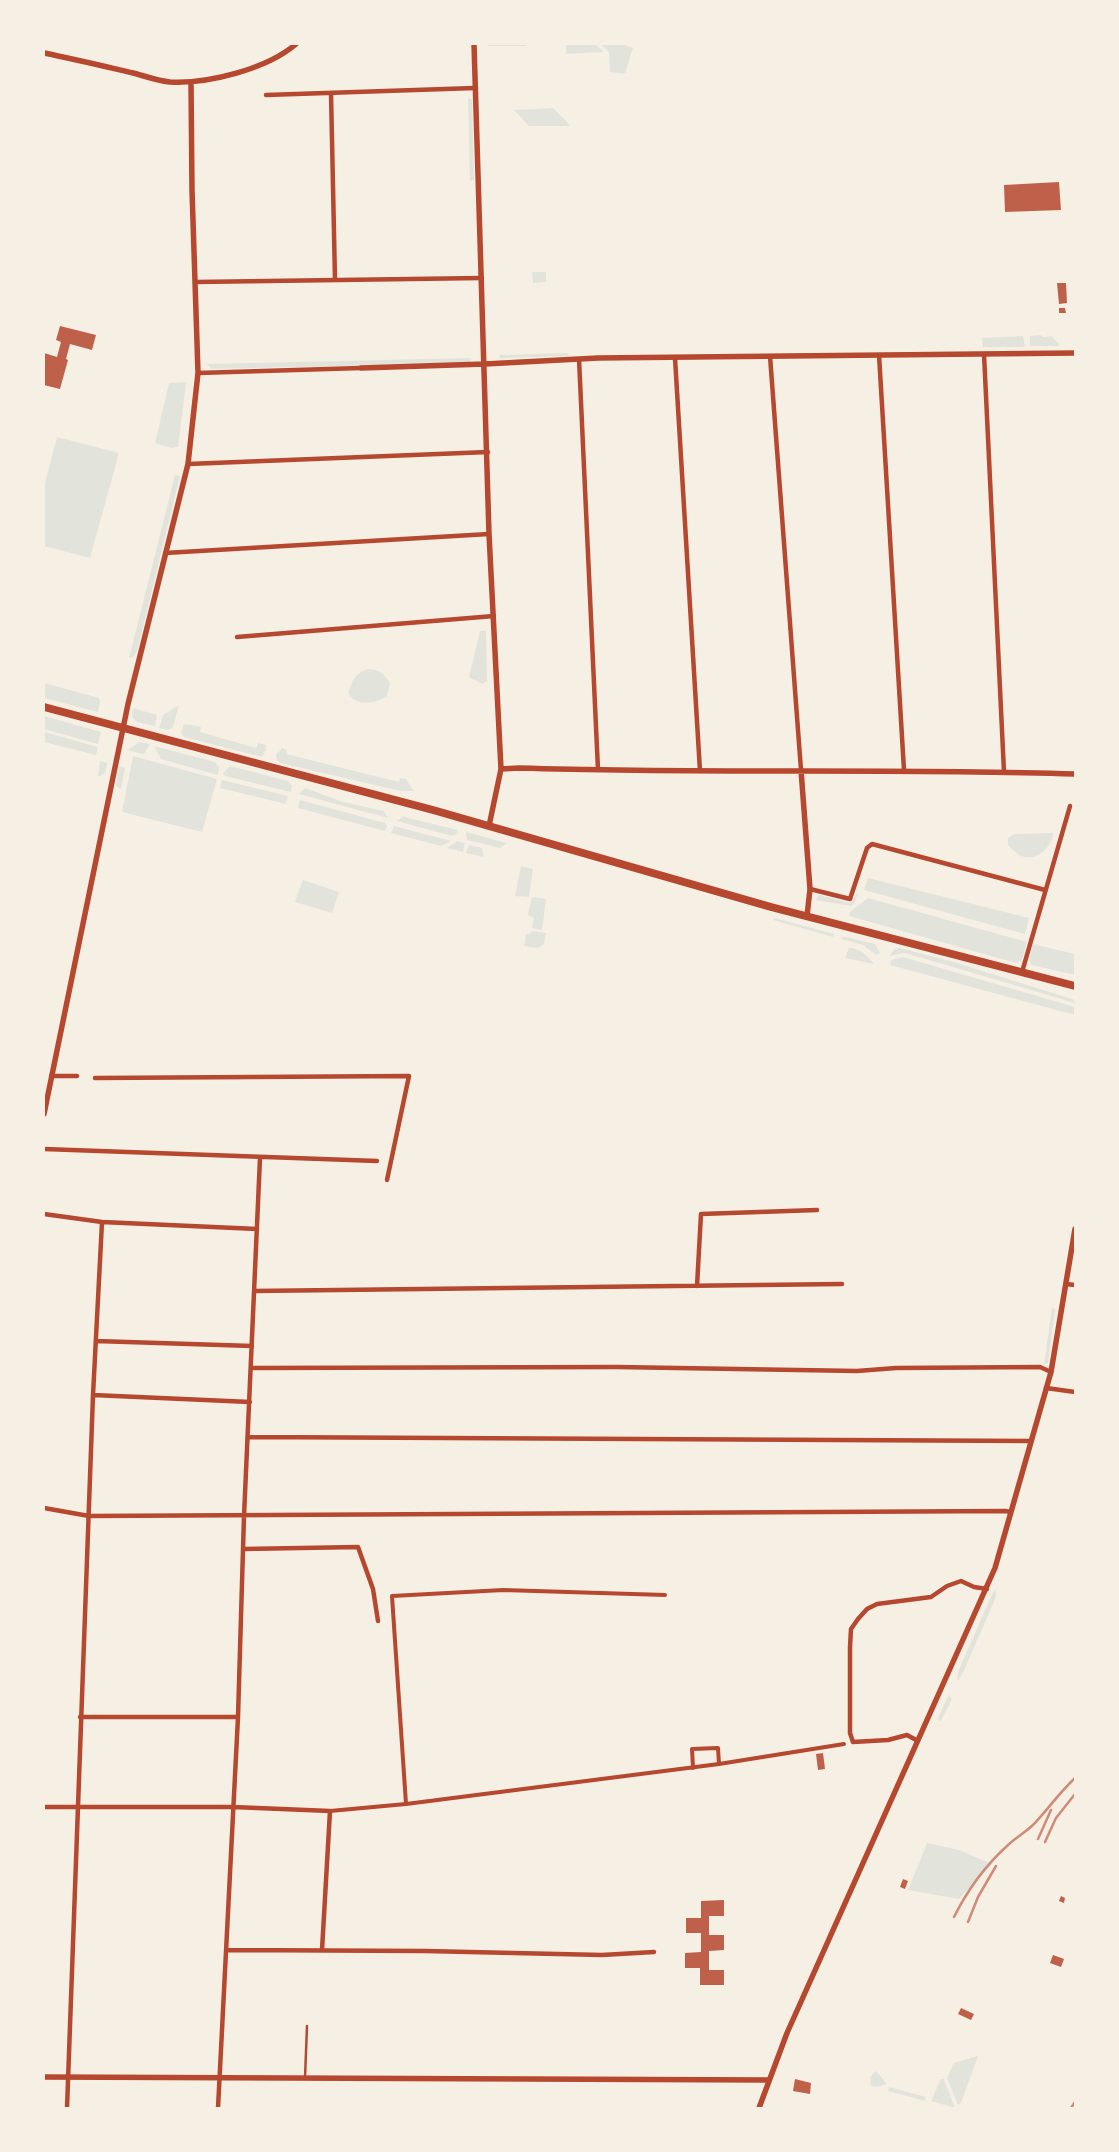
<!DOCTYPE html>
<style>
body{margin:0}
#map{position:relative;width:1119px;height:2152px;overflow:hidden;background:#f6efe4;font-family:Raleway,sans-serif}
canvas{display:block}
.frame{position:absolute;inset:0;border:45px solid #f6efe4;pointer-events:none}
</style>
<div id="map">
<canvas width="1119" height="2152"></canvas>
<div class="frame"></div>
</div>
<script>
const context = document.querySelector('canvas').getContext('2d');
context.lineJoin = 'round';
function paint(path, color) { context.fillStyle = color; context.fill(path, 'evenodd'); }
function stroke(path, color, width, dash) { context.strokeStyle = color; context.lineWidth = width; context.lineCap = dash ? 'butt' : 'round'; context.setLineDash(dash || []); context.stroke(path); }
const green = new Path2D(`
 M488,44H528L526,46H488Z
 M566,44H595L604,52L566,54Z
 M600,44H623L633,48L625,74L610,72L609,52Z
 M468,98L472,99L474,179L471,181L470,180Z
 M553,108L571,126H529L514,110Z
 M532,272H546V282L533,283Z
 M1041,335L1043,337L1052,336L1060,346H1030V336Z
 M1023,336L1025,347H983L982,338Z
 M568,353L569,356L500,358L499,355Z
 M471,358L470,363L212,369L206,364Z
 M184,382L186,383L178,447L171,448L155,443L169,383Z
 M57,437L119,453L90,558L44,546V487Z
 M175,475L180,476L137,651L133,657L129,658Z
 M480,631H486L487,681L482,684L469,677Z
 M368,669C379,669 384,674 390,683L387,696C375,704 356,707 348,693C352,681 355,673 368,669Z
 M44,683L99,698L100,702L98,712L44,698Z
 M179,705L173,727L168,730L159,728L163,715Z
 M133,708L157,715L155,726L137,722L132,717Z
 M44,716L101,732L98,744L44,729Z
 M184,724L201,727L200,732L256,748L258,743L266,745V750L262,757L184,737L181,733Z
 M44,732L98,747L96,755L44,742Z
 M140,742L150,744L144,754L127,750Z
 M154,746L215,762L219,767L218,775L161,759Z
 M282,748L287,750L286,754L399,782L400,778L406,779L414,791H401L280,763L277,760L276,755Z
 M133,756L217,779L202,832L122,812Z
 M100,761L107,763L105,773L98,777Z
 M119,766L125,768L121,789L116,786Z
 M230,766L288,781L292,786L291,792L225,776L223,773Z
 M222,780L288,796L286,804L220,788Z
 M305,788L343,802L384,811L388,818L299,794Z
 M300,800L385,823L387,826L385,831L298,808Z
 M404,816L408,818L458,830L457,834L452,836L397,821Z
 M394,826L451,841L441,846L391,833Z
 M466,832L507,843L500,848L467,840Z
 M1054,833C1050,847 1039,862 1021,856C1017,854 1012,849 1008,845V838L1014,834Z
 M457,841L465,843L463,852L447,848Z
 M469,845L482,848L484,857L466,853Z
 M521,866L533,869L529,897L515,896Z
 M868,878L1029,918L1025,934L864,890Z
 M303,880L339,892L332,913L295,902Z
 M857,893H858L854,904L851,906L815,900L819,895L851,903Z
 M532,897L546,899L542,930L532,928L534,918L528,915Z
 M868,898L1027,942L1022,960L1016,963L849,916L850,912Z
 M774,918L834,934V935L833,937L773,920Z
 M531,931L546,933L544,944L538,948L524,946L526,934H530Z
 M842,936L875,944L880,953L876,955L863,945L841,939Z
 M1033,944L1075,954V975L1032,965L1029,960Z
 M849,948C859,947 869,957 874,964L845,958Z
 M900,948L954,962L1075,1000V1003L905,953L889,956L895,949Z
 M903,957L1075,1007V1015L890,965L891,960Z
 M1052,1308L1055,1309L1049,1356L1048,1363L1044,1365Z
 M996,1590V1597L962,1675L957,1681L958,1672L993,1592Z
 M949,1695L952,1699L941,1721L937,1720Z
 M927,1843L959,1850L992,1864L959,1899L908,1890Z
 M978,2056L961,2103L958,2105L947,2078L954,2063Z
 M876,2071L887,2084L878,2087L871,2086L870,2077Z
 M941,2079H944L955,2108L931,2101Z
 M889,2087L926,2097L925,2101L888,2091Z`);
const building = new Path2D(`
 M1059,182L1061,210L1005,212L1004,185Z
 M1057,283H1066L1067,303L1059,304Z
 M1059,308H1065L1066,313H1059Z
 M60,326L96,335L92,350L70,344L66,359L68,360L60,389L44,385V353L57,357L61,342L56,340Z
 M823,1753L825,1769L818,1770L816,1754Z
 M903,1879L908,1881L905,1889L900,1887Z
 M1061,1896L1065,1898L1064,1903L1059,1901Z
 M724,1900V1916H709V1935H724V1950L709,1951V1970H724V1985H700V1968H685V1953L701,1952V1933H686V1918H701V1901Z
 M1053,1955L1064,1959L1061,1967L1050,1963Z
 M961,2008L974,2014L971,2020L958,2014Z
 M795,2079L811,2083L810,2094L793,2091Z`);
const service = new Path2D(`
 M305,2078L307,2026`);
const pedestrian = new Path2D(`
 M693,1768L692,1749L718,1748L719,1764
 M406,1804L392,1596L503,1590L665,1595
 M330,1811L406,1804L719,1764L844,1744`);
const minor = new Path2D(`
 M331,93L335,280
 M266,95L475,88
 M196,282L482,278
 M984,354L1004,772
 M879,355L904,770
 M770,356L801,770
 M675,358L700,771
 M579,359L598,770
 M198,373L361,368
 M188,464L488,452
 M165,553L489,534
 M237,637L494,616
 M810,889L850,899L867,848L872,844L1045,890
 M1022,972L1070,806
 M51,1076H77
 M95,1078L409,1076L387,1180
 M44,1149L377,1161
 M44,1214L102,1222L257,1229
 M1066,1284L1075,1285
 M697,1286L701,1214L817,1210
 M254,1291L842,1284
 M96,1341L252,1346
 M251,1368L617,1367L857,1371L896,1368L1040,1367L1051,1372
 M1046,1388L1075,1392
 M93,1395L250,1402
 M249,1437L1031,1441
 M44,1508L89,1516L1005,1511L1011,1512
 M243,1549L358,1547L373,1589L378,1621
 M80,1717H238
 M918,1741L907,1735L888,1740L853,1742L850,1733V1647L851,1629L858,1619L867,1609L877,1604L931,1597L947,1586L961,1581L974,1587L987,1589
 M44,1807H233L330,1811L322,1950
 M227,1950L425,1951L602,1955L654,1952
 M67,2108L93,1395L102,1222
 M218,2108L238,1717L244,1516L260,1158`);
const tertiary = new Path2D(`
 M474,44L489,534L501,769L489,826
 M44,53C74,59 103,66 133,73C145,76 158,81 170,82C208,84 267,69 296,44
 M361,368L485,364L598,358L1075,353
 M501,769L519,768C704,774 890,768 1075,774
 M801,770L810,889L807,916
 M44,1114L128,704L188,464L198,373L192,190L191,82
 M44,2077L769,2080
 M759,2108L787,2033L995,1568L1051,1372L1075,1229`);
const primary = new Path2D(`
 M44,707L433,810L771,907L1075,986`);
const rail = new Path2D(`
 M1038,1839L1051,1810
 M1045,1842L1056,1818L1075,1794
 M954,1917C967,1891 985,1866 1007,1846C1015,1838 1026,1832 1034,1824C1048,1809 1060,1792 1075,1778
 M968,1922L978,1897L996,1866
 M1071,2108L1075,2102`);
paint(green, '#e2e4dc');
paint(building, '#bf614a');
stroke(service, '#b5482f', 2.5);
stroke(pedestrian, '#b5482f', 4);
stroke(minor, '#b5482f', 4.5);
stroke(tertiary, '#b5482f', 5.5);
stroke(primary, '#b5482f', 8);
stroke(rail, '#cf8b77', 2.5);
</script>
